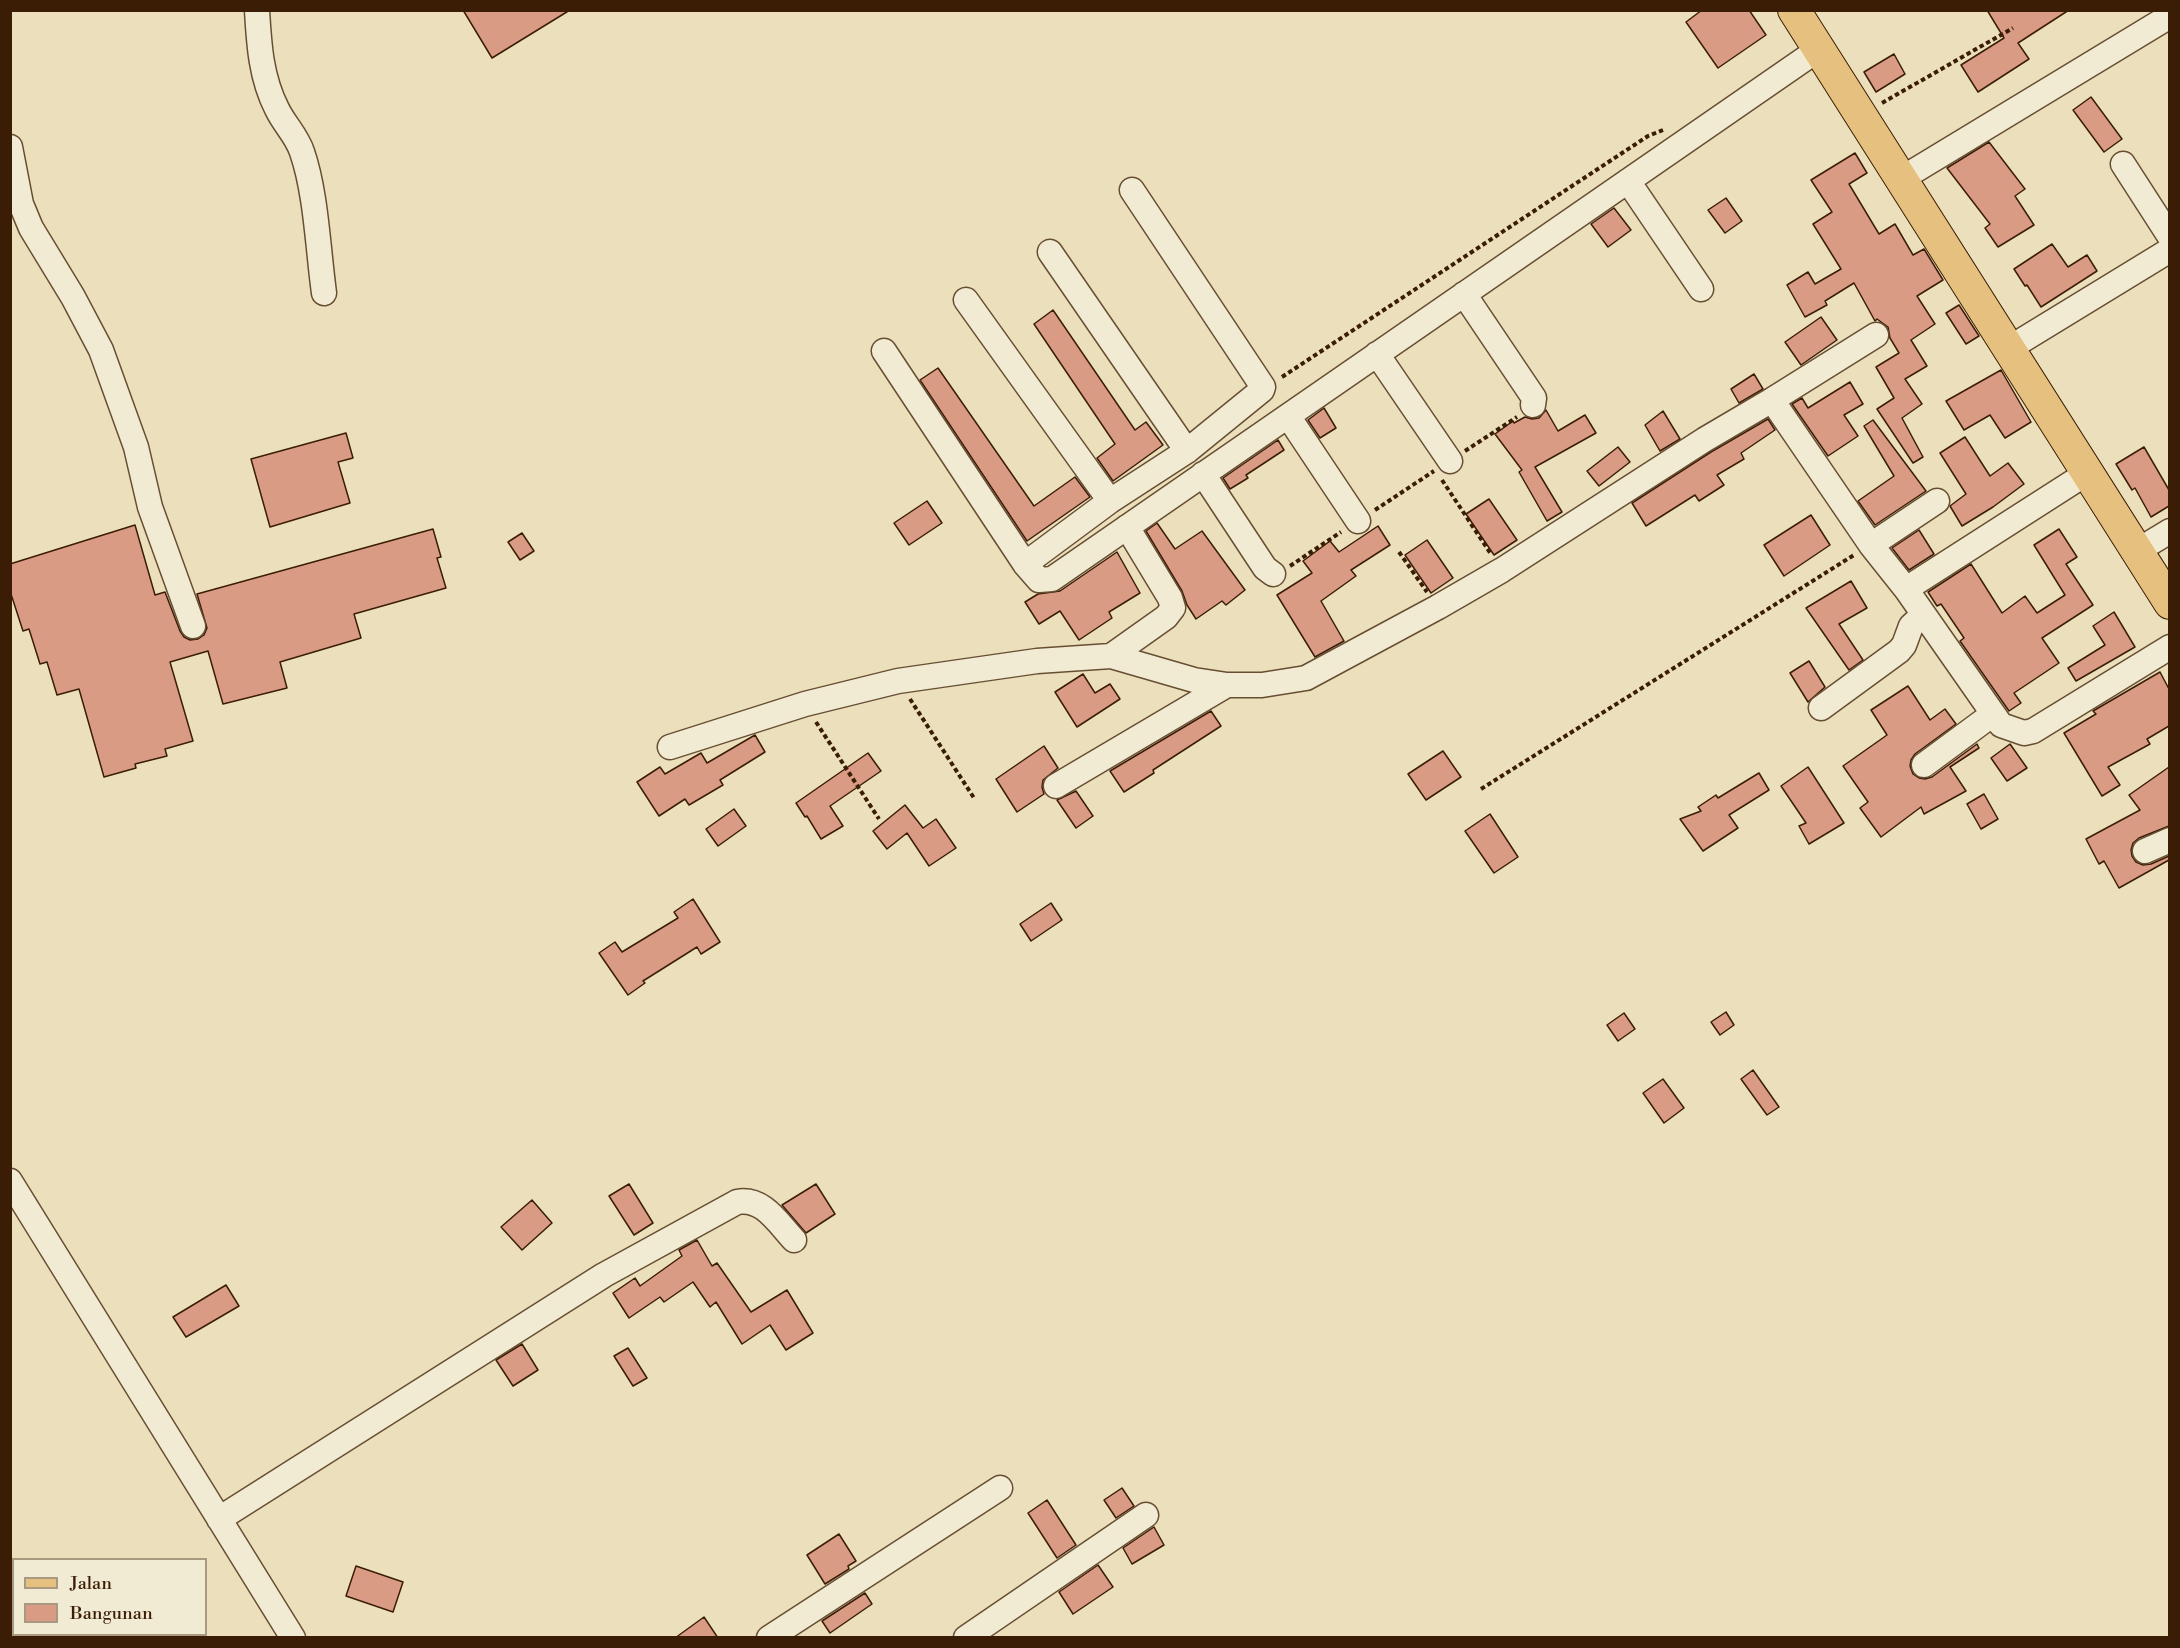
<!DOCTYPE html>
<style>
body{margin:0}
#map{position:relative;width:2180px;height:1648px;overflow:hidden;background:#ebe0bb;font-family:"Libre Bodoni",serif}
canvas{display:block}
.frame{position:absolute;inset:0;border:12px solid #3b1d06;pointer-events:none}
.legend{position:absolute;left:12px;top:1558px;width:195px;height:78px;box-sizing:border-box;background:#f2ebd3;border:2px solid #a99981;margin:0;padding:8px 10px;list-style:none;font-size:18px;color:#3b1d06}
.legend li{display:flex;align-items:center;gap:12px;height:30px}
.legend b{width:30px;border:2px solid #a99981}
</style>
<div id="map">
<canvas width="2180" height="1648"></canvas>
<div class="frame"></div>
<ul class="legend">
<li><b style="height:8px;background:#e6c07e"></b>Jalan</li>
<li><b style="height:16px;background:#da9b85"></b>Bangunan</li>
</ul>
</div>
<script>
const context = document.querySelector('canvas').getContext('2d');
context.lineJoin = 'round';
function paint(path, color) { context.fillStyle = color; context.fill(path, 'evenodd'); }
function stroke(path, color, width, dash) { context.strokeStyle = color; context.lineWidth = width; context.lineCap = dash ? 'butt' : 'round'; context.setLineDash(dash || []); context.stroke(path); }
const building = new Path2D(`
 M463,10H570L492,58Z
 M1702,10H1749L1766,35L1718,68L1686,22Z
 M1987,10H2069L2018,43L2029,59L1978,92L1961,65L2004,38Z
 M1894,54L1905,74L1876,92L1864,72Z
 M2091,97L2122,139L2104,152L2073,110Z
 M1989,142L2025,189L2015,196L2034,225L1998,247L1985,228L1990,224L1947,168Z
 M1855,153L1867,173L1849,184L1879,234L1895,224L1913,255L1924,249L1943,280L1917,296L1935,324L1911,340L1927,366L1905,379L1922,404L1902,418L1923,457L1913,463L1877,409L1894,398L1876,367L1899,353L1890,338L1888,327L1877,319L1875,321L1854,283L1825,301L1827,305L1805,317L1787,285L1808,272L1815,284L1841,269L1813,224L1832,212L1811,180Z
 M1726,198L1742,221L1725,233L1708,210Z
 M1614,208L1631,230L1608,247L1591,224Z
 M2052,244L2068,267L2087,255L2097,271L2041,307L2027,285L2025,286L2014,269Z
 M1959,305L1979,336L1966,344L1946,313Z
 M1053,310L1135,430L1146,422L1163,445L1113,481L1097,458L1115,444L1034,324Z
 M1821,317L1837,340L1801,365L1785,342Z
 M938,368L1034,506L1075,477L1090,497L1027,541L920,380Z
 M2001,370L2031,422L2005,438L1990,415L1964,430L1946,401Z
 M1754,374L1763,389L1739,403L1731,389Z
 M1850,382L1863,404L1844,415L1858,436L1828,456L1792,404L1802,398L1808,408Z
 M1324,408L1336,428L1320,438L1308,420Z
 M1546,410L1558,431L1585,415L1596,433L1535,467L1562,512L1547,521L1519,472L1522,470L1495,434L1513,421L1514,423L1525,417L1532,419L1539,418Z
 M1663,411L1680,439L1660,451L1645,425Z
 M1768,419L1775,430L1741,453L1744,459L1717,475L1724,485L1699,501L1695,495L1646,526L1632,503L1711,452Z
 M1873,420L1926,491L1875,525L1858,501L1894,476L1864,426Z
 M346,433L353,458L338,462L350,503L270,527L251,459Z
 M1965,437L1990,476L2008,463L2024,484L1993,507L1962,526L1950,506L1966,494L1940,453Z
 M1278,440L1284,450L1246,475L1248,478L1230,489L1223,478Z
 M1618,447L1630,462L1599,486L1587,471Z
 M2144,447L2169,490V506L2151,517L2135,488L2132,490L2116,464Z
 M1489,499L1517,540L1494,555L1466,514Z
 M927,501L942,523L909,545L894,523Z
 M1811,515L1830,545L1784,576L1764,545Z
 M1157,523L1175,549L1202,531L1245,590L1226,605L1222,601L1196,619L1187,605L1182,591L1146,531Z
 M135,525L155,595L165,592L180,631L184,637L190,640L198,639L204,635L207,628L197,594L433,529L441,557L437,558L446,588L354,614L361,638L280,662L287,688L223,704L208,651L170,662L193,741L165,749L167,756L135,764L136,768L104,777L79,689L57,695L47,662L40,664L29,629L23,631L10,591V564Z
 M1378,526L1390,545L1351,570L1356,576L1321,601L1344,641L1315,657L1277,595L1312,573L1303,561L1330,541L1339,552Z
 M2059,529L2077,557L2066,564L2093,605L2042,638L2059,663L2014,693L2021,703L2009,711L1960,641L1964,638L1941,604L1937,606L1928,592L1971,564L2002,613L2025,596L2037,613L2065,595L2034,545Z
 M1919,530L1934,554L1909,570L1892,548Z
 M522,533L534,551L520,560L508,542Z
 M1427,540L1453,578L1431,593L1405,555Z
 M1117,552L1140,593L1109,612L1112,618L1079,640L1060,611L1039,624L1025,602L1038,594L1060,591Z
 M1851,581L1867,608L1839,624L1863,660L1849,670L1806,608Z
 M2114,612L2135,647L2076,681L2068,668L2105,645L2093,626Z
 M1809,661L1825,687L1808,702L1790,673Z
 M2160,672L2169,689V726L2147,739L2150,744L2108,767L2120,785L2102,796L2064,733L2096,714L2093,711Z
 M1083,674L1095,693L1110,684L1120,699L1077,727L1055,692Z
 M1908,686L1930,720L1945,709L1956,724L1915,754L1911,760L1910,766L1913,774L1919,778L1925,779L1932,777L1977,744L1979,748L1950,767L1966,791L1924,814L1921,807L1881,837L1860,808L1868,802L1843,766L1887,735L1871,710Z
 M1211,711L1221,726L1153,770L1154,773L1124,792L1110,771Z
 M755,735L765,752L720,780L723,785L689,805L685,799L659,816L637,782L660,767L665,774L701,753L707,763Z
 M2010,744L2027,768L2007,781L1991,758Z
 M1044,746L1058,768L1043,780L1042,787L1044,794L1017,812L996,779Z
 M1443,751L1461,777L1426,800L1408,774Z
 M868,753L881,771L830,806L843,826L821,839L807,816L805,817L796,803Z
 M1808,767L1844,823L1809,844L1799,826L1806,823L1781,786Z
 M2169,767V826L2139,838L2133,843L2131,850L2132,856L2136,862L2143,865L2151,864L2169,856V860L2119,888L2104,861L2099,864L2086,839L2140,810L2129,795Z
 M1759,773L1769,790L1729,815L1738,828L1703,851L1680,819L1701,811L1698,807L1716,795L1718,798Z
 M1076,791L1093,816L1076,828L1057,800Z
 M1984,794L1998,819L1981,829L1967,804Z
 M905,805L923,828L936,819L956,848L929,866L907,833L887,849L873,831Z
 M734,809L746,826L718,846L706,829Z
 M1490,814L1518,857L1494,873L1465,831Z
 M693,899L720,942L701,954L697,947L643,981L645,983L628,995L599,953L615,942L622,952L678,918L674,912Z
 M1051,903L1062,920L1031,941L1020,924Z
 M1726,1012L1734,1025L1720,1035L1711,1022Z
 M1624,1013L1635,1029L1618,1041L1607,1025Z
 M1753,1070L1779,1107L1767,1115L1741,1079Z
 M1663,1079L1684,1108L1664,1123L1643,1093Z
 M629,1184L653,1223L634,1235L609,1196Z
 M816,1184L835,1214L806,1233L782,1205Z
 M532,1200L552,1223L522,1250L501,1227Z
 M697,1240L712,1266L717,1263L751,1312L787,1290L813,1333L786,1350L770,1325L742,1344L716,1302L710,1307L693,1282L664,1302L660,1297L629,1318L613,1293L635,1278L640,1286L682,1256L679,1250Z
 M226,1285L239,1306L186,1337L173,1317Z
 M522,1344L538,1370L513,1386L496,1360Z
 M628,1348L647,1378L633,1386L614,1356Z
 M1122,1488L1134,1506L1116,1518L1104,1500Z
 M1047,1500L1076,1545L1057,1558L1028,1513Z
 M1154,1527L1164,1545L1132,1564L1123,1548Z
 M839,1534L856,1561L848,1566L849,1569L825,1584L807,1555Z
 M1098,1565L1113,1587L1073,1614L1059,1592Z
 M356,1566L403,1582L393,1612L346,1596Z
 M865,1593L872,1604L830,1633L822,1621Z
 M704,1617L718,1638H675Z`);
const path = new Path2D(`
 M1882,103L2013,28
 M1282,377L1648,136L1663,130
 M1465,451L1517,417
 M1442,480L1491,554
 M1375,510L1434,471
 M1399,552L1427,592
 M1290,566L1341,532
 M910,699L974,798
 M816,722L879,819
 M1481,789L1854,555`);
const minor = new Path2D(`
 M257,10C259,45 261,78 277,109C284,124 297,136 302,152C316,192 318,249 324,293
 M10,147L21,204L31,228L73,297L101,350L136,447L150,507L193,626
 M2123,164L2170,237
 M1901,179L2170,16
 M1628,181L1701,289
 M1050,252L1187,451
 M1464,294L1534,398L1533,405
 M966,300L1110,501
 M2008,349L2170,250
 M884,351L1025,564L1039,580L1052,579L1819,49
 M1377,354L1450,461
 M1772,400L1871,545L1906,589L2001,725L2024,733L2033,731L2170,647
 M1288,416L1358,521
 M1203,474L1265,568L1273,574
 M1871,545L1937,501
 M2137,551L2170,531
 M1025,564L1110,501L1187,451L1262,390L1263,387L1132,190
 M1906,589L2087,473
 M1111,656L1166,617L1173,608L1170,598L1127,527
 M1821,708L1899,651L1904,645L1911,626L1923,615
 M670,747L805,704L898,681L1037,661L1111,656L1194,680L1227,685H1262L1306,678L1438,607L1502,570L1704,440L1772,400L1876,335
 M1924,765L1993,714
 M1056,786L1227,685
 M2145,851L2170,840
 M10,1181L293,1638
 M219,1519L604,1275L737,1202C763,1197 778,1223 794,1240
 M769,1638L1000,1488
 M966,1638L1146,1515`);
const major = new Path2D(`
 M1794,10L2170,603`);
paint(building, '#da9b85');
stroke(building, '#3b1d06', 1.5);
stroke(minor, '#674e33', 27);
stroke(major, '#3b1d06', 34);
stroke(path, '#3b1d06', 4, [4.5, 3]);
stroke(minor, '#f2ebd3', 24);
stroke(major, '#e6c07e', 32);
</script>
